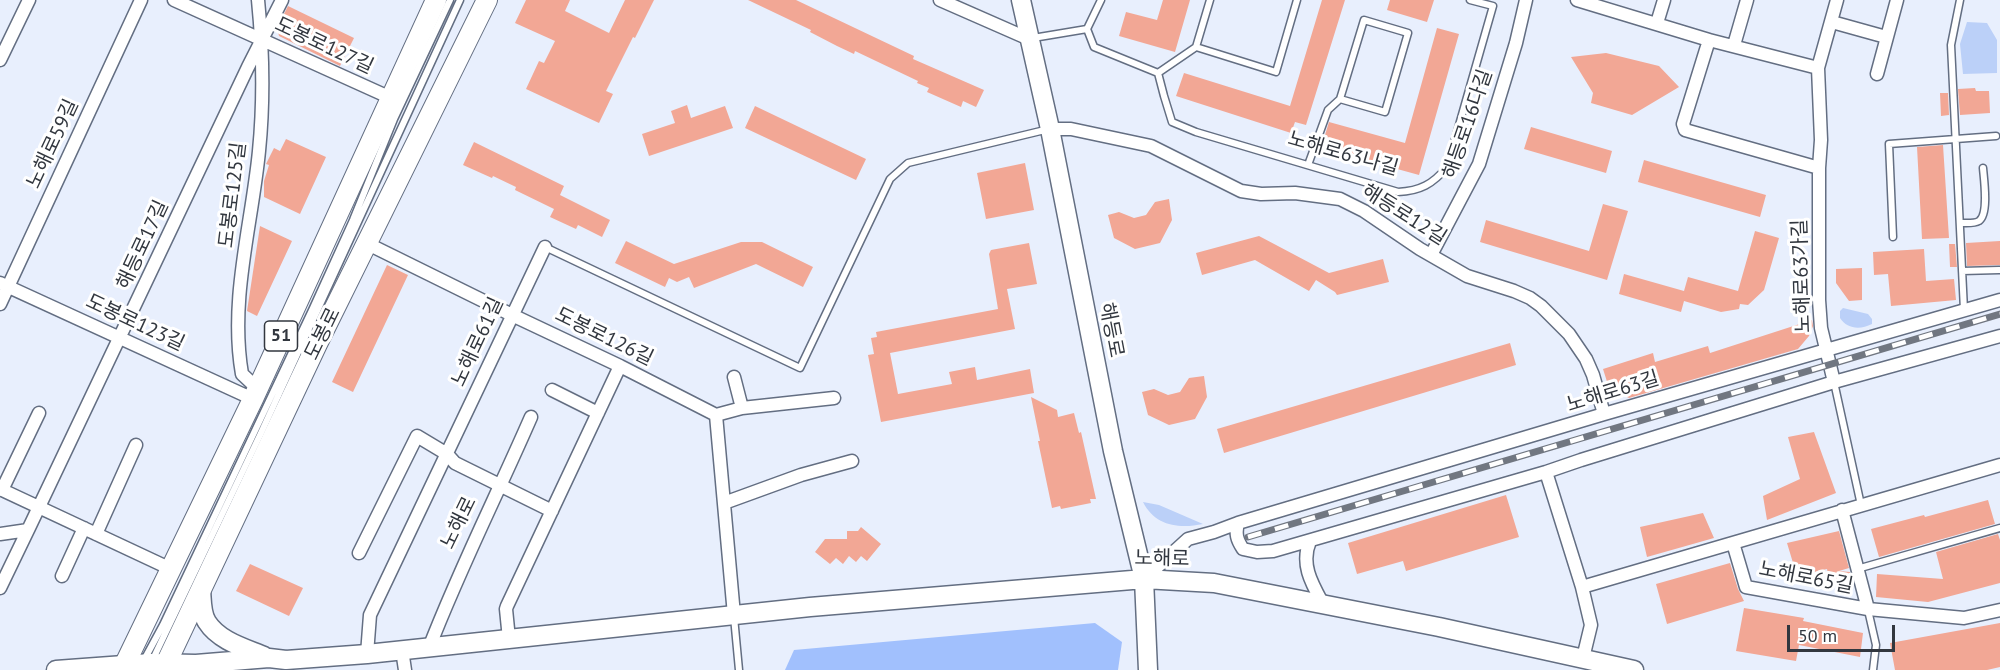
<!DOCTYPE html>
<meta charset="utf-8">
<style>
body{margin:0}
#map{position:relative;width:2000px;height:670px;overflow:hidden;background:#e8effd;font-family:"PT Sans",sans-serif}
canvas{display:block}
.scale{position:absolute;left:1787px;top:625px;width:108px;height:27px;box-sizing:border-box;border:3px solid #32373f;border-top:0;padding-left:8px;font-size:18px;line-height:21px;white-space:nowrap;color:#32373f;-webkit-text-stroke:4px #fff;paint-order:stroke}
</style>
<div id="map">
<canvas width="2000" height="670"></canvas>
<div class="scale">50 m</div>
</div>
<script>
const context = document.querySelector('canvas').getContext('2d');
context.lineJoin = 'round';
function paint(path, color) { context.fillStyle = color; context.fill(path, 'evenodd'); }
function stroke(path, color, width, dash) { context.strokeStyle = color; context.lineWidth = width; context.lineCap = dash ? 'butt' : 'round'; context.setLineDash(dash || []); context.stroke(path); }
function write(font, color, halo, rows, align = 'center') {
  context.font = font + ' "PT Sans","Noto Sans KR",sans-serif'; context.lineWidth = 6; context.setLineDash([]); context.textBaseline = 'middle'; context.strokeStyle = halo; context.fillStyle = color; for (const [text, x, y, turn = 0] of rows) {
    context.save(); context.translate(x, y); context.rotate((+turn || 0) * Math.PI / 180); context.textAlign = isNaN(turn) ? turn : align; if (halo) context.strokeText(text, 0, 0); context.fillText(text, 0, 0); context.restore();
  }
}
const green = new Path2D(`
 M1967,22L1987,23L1997,40V73L1963,74L1960,44Z
 M1843,308L1868,314L1872,319V324C1860,330 1847,329 1840,318V311Z
 M1143,502L1159,505L1203,524C1179,529 1155,526 1143,502Z`);
const forest = new Path2D(`
 M1095,623L1122,642L1118,670H785L794,650Z`);
const building = new Path2D(`
 M526,0H570L565,11L609,33L625,0H654L635,38L633,37L606,91L613,94L599,123L526,89L539,61L544,63L555,41L515,23Z
 M748,0H796L914,56L913,59L984,90L976,107L963,101L961,107L927,92L929,88L917,83L918,81L855,51L854,54L837,46L810,32L811,30Z
 M1163,0H1190L1175,52L1119,36L1126,12L1157,20Z
 M1322,0H1345L1306,125L1295,122L1291,133L1176,96L1184,73L1290,106Z
 M1390,0H1434L1427,22L1387,10Z
 M288,6L354,38L340,66L279,36L277,28Z
 M1437,28L1459,34L1419,175L1321,148L1329,122L1405,143Z
 M1606,53L1659,66L1679,87L1632,115L1591,103L1593,93L1571,57Z
 M1975,88L1976,91H1989L1990,113L1960,115L1958,89Z
 M1940,93H1948L1949,115L1941,116Z
 M687,105L691,118L725,106L733,128L649,156L642,134L675,123L671,111Z
 M755,106L866,159L856,180L745,128Z
 M1531,127L1612,151L1606,173L1524,149Z
 M286,139L326,157L300,214L264,197V181L269,165L266,164L274,148L280,151Z
 M474,142L564,186L560,195L610,220L602,237L578,225L576,229L550,217L554,209L515,190L516,187L493,176L492,178L463,165Z
 M1943,145L1949,238L1922,239L1917,147Z
 M1644,160L1766,195L1760,217L1638,182Z
 M1025,163L1034,210L986,219L977,173Z
 M1169,199L1172,220L1160,243L1135,249L1114,238L1108,215L1119,212L1134,218L1146,215L1155,202Z
 M1603,204L1628,211L1607,280L1480,242L1486,220L1589,251Z
 M260,226L292,241L257,316L247,311Z
 M1755,231L1779,238L1764,290L1748,305L1740,304L1739,309L1721,312L1684,301L1681,312L1619,294L1624,274L1684,291L1688,277L1738,291Z
 M1259,236L1329,273L1383,259L1389,282L1337,295L1335,292L1316,280L1309,291L1255,260L1202,275L1196,253Z
 M626,241L674,264L741,242H762L813,267L803,287L756,264L694,288L689,277L677,282L669,278L665,287L615,263Z
 M2000,241V265L1967,266L1966,243Z
 M1029,243L1037,284L1007,289L1015,329L890,353L898,394L952,384L949,372L975,367L977,380L1030,369L1034,393L881,422L868,355L874,354L871,338L877,337L876,332L998,309L989,254L991,250Z
 M1949,244H1955L1957,267H1950Z
 M1924,249L1926,281L1954,279L1956,300L1891,306L1888,274L1874,275L1873,252Z
 M387,265L408,275L353,392L332,382Z
 M1862,268V300L1849,301L1836,283V269Z
 M1812,320L1813,326L1809,336L1798,349L1629,398L1609,388L1603,369L1653,353L1655,362L1708,346L1710,353Z
 M1510,343L1516,365L1224,453L1217,429Z
 M1204,376L1207,397L1195,419L1169,425L1148,415L1142,392L1154,389L1168,395L1180,392L1189,378Z
 M1031,397L1057,410L1058,417L1074,413L1079,433L1081,432L1096,499H1090L1091,503L1061,509L1060,506L1052,508L1038,441H1040Z
 M1814,432L1836,493L1767,520L1763,496L1800,479L1788,437Z
 M1506,495L1519,537L1406,571L1403,561L1357,574L1348,543Z
 M1988,500L1995,524L1879,557L1871,529L1924,515L1925,517Z
 M1703,513L1714,538L1647,557L1640,527Z
 M861,527L881,544L867,561L861,556L856,562L849,556L843,564L836,558L830,564L815,552L825,539H847V531H858Z
 M1839,531L1849,568L1839,571L1850,572L1851,578L1830,583L1827,569L1797,576L1787,543Z
 M1998,534L2000,540V583L1928,602L1876,597L1877,574L1943,579L1936,552Z
 M1730,563L1738,589L1744,601L1667,624L1656,584Z
 M250,564L303,588L289,616L236,591Z
 M1744,608L1804,618L1803,621L1863,633L1860,657L1799,645L1796,661L1736,651Z
 M2000,623V667L1987,670H1895L1890,643Z`);
const service = new Path2D(`
 M1101,0L1087,29L1094,47L1158,73L1164,96L1172,122L1196,132L1398,192C1420,191 1433,184 1447,167L1493,6L1470,0
 M1960,0L1951,45L1964,310
 M1033,38L1087,29
 M1196,47L1276,72L1297,0
 M1158,73L1196,47L1210,0
 M1308,165L1328,110L1340,99L1385,112L1408,33L1364,20L1340,99
 M1960,223C1966,223 1974,224 1979,221C1989,214 1984,180 1983,168
 M1893,237L1889,144L1996,136
 M545,247L800,368L890,179L908,163L1049,129
 M1962,271L1999,270
 M1834,382L1861,505
 M1857,569L2000,528
 M1868,610L1876,645L1873,670
 M734,617L739,670
 M153,659L261,433L460,0
 M144,660L163,625L313,308L353,220L394,119L450,0`);
const minor = new Path2D(`
 M174,0L391,98
 M940,0L1029,39
 M1577,0L1709,40L1818,68
 M1832,22L1886,37
 M1657,23L1664,0
 M1709,40L1683,124L1685,130L1819,168
 M1734,45L1747,0
 M0,60L29,0
 M1877,74L1897,0
 M1050,129H1071L1151,146L1241,191L1261,194L1295,193L1340,199L1364,211L1420,249L1467,276L1514,291L1530,298L1541,306L1569,334L1586,359L1593,375L1604,414
 M368,244L512,315L620,366L716,415L742,408L834,398
 M1431,255L1479,164L1516,43L1526,0
 M0,283L253,399
 M0,304L141,0
 M734,377L742,408
 M1834,382L1821,328L1819,300V168L1821,140L1818,68L1837,0
 M258,389L242,374C229,300 252,224 259,151C264,101 263,50 258,0
 M552,390L598,413
 M716,415L734,615
 M1546,472L1582,587L1591,625L1583,658
 M0,489L171,569
 M2,490L39,413
 M724,503L801,475L852,461
 M1842,510L1868,609
 M1238,523C1235,534 1237,540 1243,549L1257,552L1273,551L1546,472L1581,460L1834,382L2000,336
 M0,534L28,530L248,67L282,0
 M96,534L136,445
 M1310,541C1300,564 1312,584 1323,604
 M1733,543L1746,587L1868,609L1964,618L2000,610
 M359,553L417,436L447,454L455,463L552,511
 M62,576L84,528
 M1144,579L1188,539L1214,532L1238,523L1604,414L2000,300
 M1582,587L2000,465
 M0,588L28,530
 M509,639L506,609L507,606L620,366
 M429,648C459,570 497,495 531,417
 M402,650L405,670
 M367,654L370,615L545,247`);
const secondary = new Path2D(`
 M1021,0L1050,129L1113,451L1144,579L1148,670
 M201,589C202,600 201,613 207,622C219,641 245,648 264,656
 M56,670L151,663L196,664L269,658L286,660L367,654L810,607L1144,579L1214,583L1439,627L1634,670`);
const primary = new Path2D(`
 M122,670L253,399L436,0
 M163,670L317,344L487,0`);
const rail = new Path2D(`
 M1248,537L2000,314`);
const shields = [
 [281,336,33]
];
const shieldNames = [
 ["51",281,336]
];
const streetNames = [
 ["도봉로127길",324,46,25],
 ["해등로16다길",1468,124,-71],
 ["노해로59길",53,144,-65],
 ["노해로63나길",1343,154,16],
 ["도봉로125길",233,195,-83],
 ["해등로12길",1404,215,32],
 ["해등로17길",143,245,-65],
 ["노해로63가길",1802,276,-92],
 ["도봉로123길",135,323,25],
 ["해등로",1111,330,79],
 ["도봉로",323,334,-64],
 ["도봉로126길",604,337,26],
 ["노해로61길",478,342,-65],
 ["노해로63길",1613,392,-17],
 ["노해로",459,523,-64],
 ["노해로",1162,559,1],
 ["노해로65길",1806,578,11]
];
paint(green, '#bbd0f8');
paint(forest, '#a1c0fd');
paint(building, '#f2a795');
stroke(service, '#636e82', 9);
stroke(minor, '#636e82', 15);
stroke(secondary, '#636e82', 21);
stroke(primary, '#636e82', 22);
stroke(service, '#fff', 6);
stroke(minor, '#fff', 12);
stroke(secondary, '#fff', 18);
stroke(primary, '#fff', 20);
stroke(rail, '#717781', 7);
stroke(rail, '#fff', 4.5, [14]);
for (const [x, y, w] of shields) { const box = new Path2D(); box.roundRect(x - w / 2, y - 15, w, 30, 4.5); context.fillStyle = '#fff'; context.fill(box); stroke(box, '#32373f', 1.5); }
write('bold 18px', '#32373f', null, shieldNames);
write('20px', '#32373f', '#fff', streetNames);
</script>
